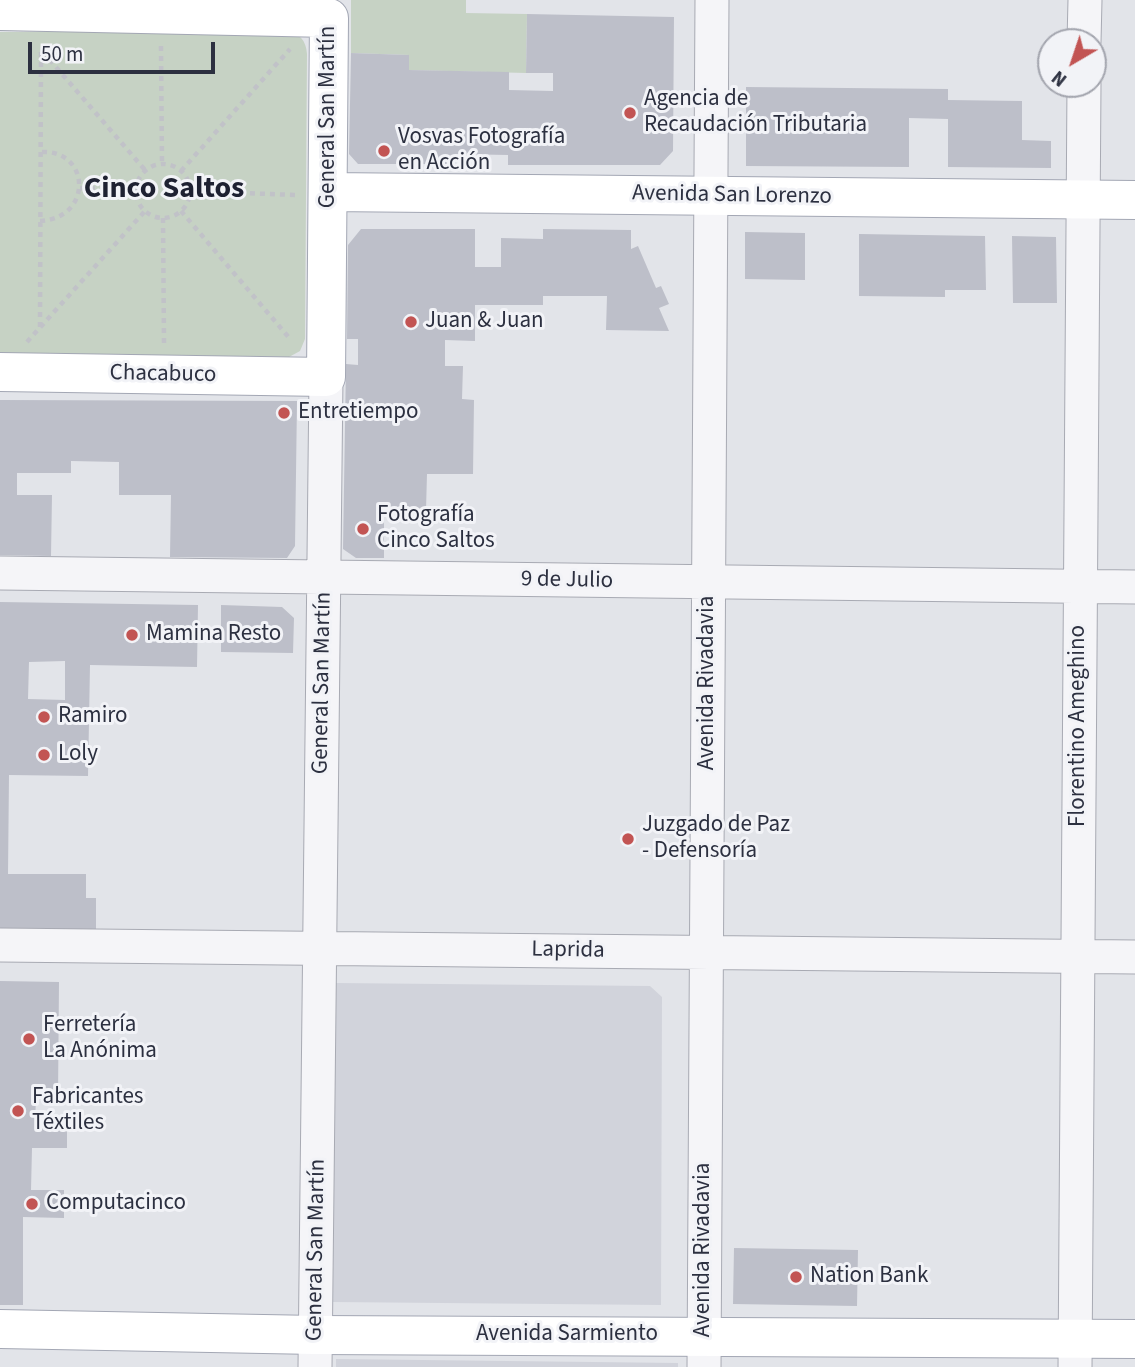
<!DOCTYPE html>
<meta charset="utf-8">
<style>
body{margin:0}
#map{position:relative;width:1135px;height:1367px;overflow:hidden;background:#e2e4e9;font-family:"Source Sans 3",sans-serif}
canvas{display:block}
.north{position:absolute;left:1037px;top:28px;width:70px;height:70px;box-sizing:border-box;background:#f2f3f7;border:2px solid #a3a5ae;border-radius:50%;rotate:219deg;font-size:19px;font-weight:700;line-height:28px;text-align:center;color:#2c3040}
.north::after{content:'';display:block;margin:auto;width:24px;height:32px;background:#c25453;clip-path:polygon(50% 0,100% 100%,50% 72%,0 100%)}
.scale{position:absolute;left:28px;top:42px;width:187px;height:32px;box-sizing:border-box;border:4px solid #2c3040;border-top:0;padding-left:9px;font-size:21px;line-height:24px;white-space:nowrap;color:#2c3040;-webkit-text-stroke:5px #f2f3f7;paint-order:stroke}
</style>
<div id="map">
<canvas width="1135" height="1367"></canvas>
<div class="north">N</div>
<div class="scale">50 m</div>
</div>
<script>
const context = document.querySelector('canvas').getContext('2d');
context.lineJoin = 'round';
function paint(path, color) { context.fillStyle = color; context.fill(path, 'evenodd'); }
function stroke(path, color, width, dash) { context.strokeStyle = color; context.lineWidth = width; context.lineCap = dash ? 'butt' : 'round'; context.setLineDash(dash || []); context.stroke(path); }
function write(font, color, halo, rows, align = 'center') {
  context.font = font + ' "Source Sans 3",sans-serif'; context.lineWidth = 6; context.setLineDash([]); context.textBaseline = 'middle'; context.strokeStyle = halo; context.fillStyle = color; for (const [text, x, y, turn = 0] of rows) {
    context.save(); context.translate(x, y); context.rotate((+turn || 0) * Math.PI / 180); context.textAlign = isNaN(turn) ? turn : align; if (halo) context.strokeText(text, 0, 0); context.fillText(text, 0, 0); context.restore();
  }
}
const built = new Path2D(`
 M335,983L650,986L662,997L661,1305L333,1302Z
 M336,1359L678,1363V1367H336Z`);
const green = new Path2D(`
 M351,0H466V13L527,14L526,73L409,70V55L351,53Z
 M286,30C300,34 306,40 307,54L305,339L300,351L289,357L0,353V32Z`);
const building = new Path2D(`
 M527,14L674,17L673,151L660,165H508V155L455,154V164H358L349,154L351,53L409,55V70L509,72V90L553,91V73H526Z
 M746,87L948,89V100L1022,101V140L1051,141V168L948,167V119L909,118V167L746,166Z
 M361,229H475V267H501V238L543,239V229L631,230V249L638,246L656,288L661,286L669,304L659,308L669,331L606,330L607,296H543V305H475V341L445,340V366H463L462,399L474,400L473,474H427L426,510L384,509V558H356L343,549L346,364L358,365V339H347L348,245Z
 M745,232L805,233V280L745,279Z
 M859,234L985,236L986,290H945V297L859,296Z
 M1012,236L1056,237L1057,303H1013Z
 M0,400L297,401L295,546L287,558L170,557L171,495H119V462L71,461V473H17V495H52L51,556L0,555Z
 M0,602L198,605L197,667L90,665L88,776L9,775L8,874H86V898H96V933L0,934ZM65,661V700L28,699L29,662Z
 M221,605L282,607L294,618L293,653L221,652Z
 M0,981L59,982L58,1097H36L35,1125H67V1148H32L31,1190H64V1218L23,1217V1305H0Z
 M734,1248L858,1250L857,1306L733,1304Z`);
const path = new Path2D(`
 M161,46L162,164
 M43,52L145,170
 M136 191a27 27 0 1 1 54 0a27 27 0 1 1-54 0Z
 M181,171L290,49
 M80,188L136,190
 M190,191L295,195
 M181,211L291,340
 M163,218L164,343
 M40,221C94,218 90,149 41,152
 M40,327L41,50
 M27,342L145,211`);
const minor = new Path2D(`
 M1084,42L1085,0
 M0,573L1135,587
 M0,945L1135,957
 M315,1367L326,377
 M704,1367L712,0
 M1075,1367L1084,84`);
const major = new Path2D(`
 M0,11L329,18L326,377L0,372
 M329,192L1135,200
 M0,1329L316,1335L1135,1339`);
const markers = [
 [630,113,7,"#c25453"],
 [384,151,7,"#c25453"],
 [411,322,7,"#c25453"],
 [284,413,7,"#c25453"],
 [363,529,7,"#c25453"],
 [132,635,7,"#c25453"],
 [44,717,7,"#c25453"],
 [44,755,7,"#c25453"],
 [628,839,7,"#c25453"],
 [29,1039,7,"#c25453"],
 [18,1111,7,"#c25453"],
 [32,1204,7,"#c25453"],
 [796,1277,7,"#c25453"]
];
const poiNames = [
 ["Agencia de",644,100],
 ["Recaudación Tributaria",644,126],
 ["Vosvas Fotografía",398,138],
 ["en Acción",398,164],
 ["Juan & Juan",425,322],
 ["Entretiempo",298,413],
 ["Fotografía",377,516],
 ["Cinco Saltos",377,542],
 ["Mamina Resto",146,635],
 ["Ramiro",58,717],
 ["Loly",58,755],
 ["Juzgado de Paz",642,826],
 ["- Defensoría",642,852],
 ["Ferretería",43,1026],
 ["La Anónima",43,1052],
 ["Fabricantes",32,1098],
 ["Téxtiles",32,1124],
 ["Computacinco",46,1204],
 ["Nation Bank",810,1277]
];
const streetNames = [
 ["General San Martín",329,117,-90],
 ["Avenida San Lorenzo",732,196,1],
 ["Chacabuco",163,375,1],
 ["9 de Julio",567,581,1],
 ["General San Martín",323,683,-89],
 ["Avenida Rivadavia",708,683,-90],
 ["Florentino Ameghino",1079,726,-90],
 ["Laprida",568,951,1],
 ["General San Martín",317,1250,-89],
 ["Avenida Rivadavia",704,1250,-90],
 ["Avenida Sarmiento",567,1335]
];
const districtNames = [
 ["Cinco Saltos",164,190]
];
paint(built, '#d1d3db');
paint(green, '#c6d2c4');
paint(building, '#bdbfc9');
stroke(minor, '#a8aab3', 35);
stroke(major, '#a3a7b4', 40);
stroke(path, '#c1c2c8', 4.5, [5, 5]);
stroke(minor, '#f5f5f8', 33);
stroke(major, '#fff', 38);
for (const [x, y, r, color] of markers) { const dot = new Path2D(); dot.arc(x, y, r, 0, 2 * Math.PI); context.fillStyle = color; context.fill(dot); stroke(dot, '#f2f3f7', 2.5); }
write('23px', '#2c3040', '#f2f3f7', poiNames, 'left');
write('23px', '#2c3040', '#f2f3f7', streetNames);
write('bold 30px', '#1e2131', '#f2f3f7', districtNames);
</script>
